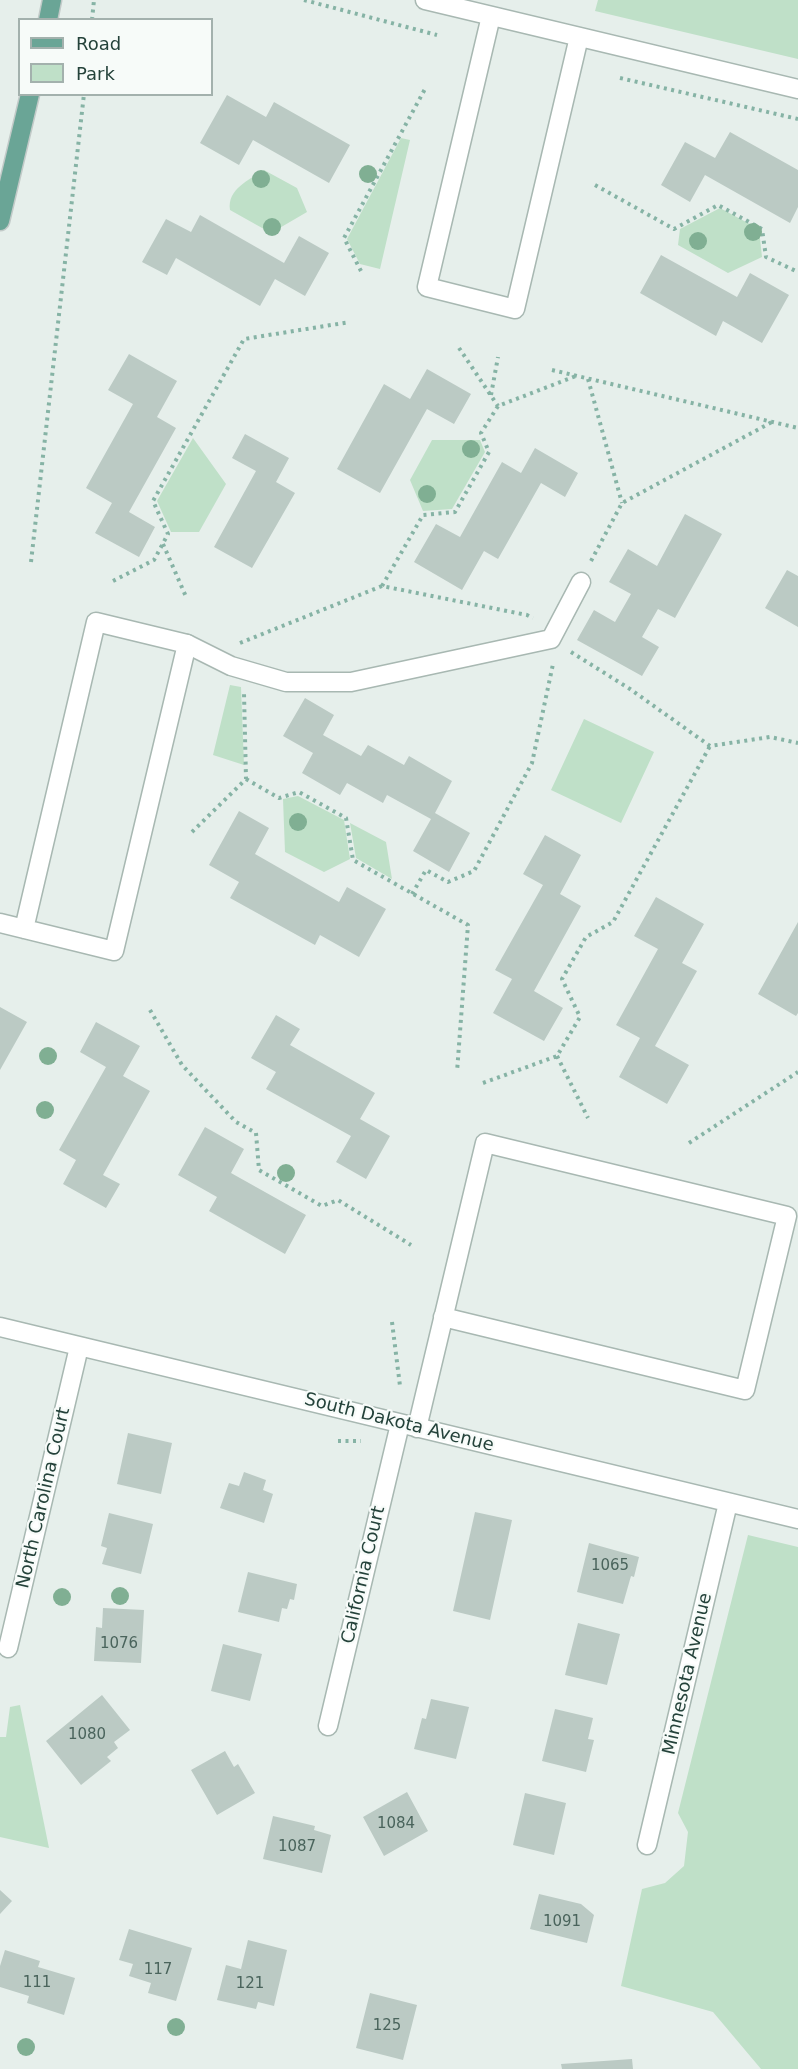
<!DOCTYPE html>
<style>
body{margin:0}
#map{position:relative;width:798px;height:2069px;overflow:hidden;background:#e6efeb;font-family:"DejaVu Sans",sans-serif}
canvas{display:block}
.legend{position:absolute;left:18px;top:18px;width:195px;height:78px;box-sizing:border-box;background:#f7fbf9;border:2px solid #a3b1ad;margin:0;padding:8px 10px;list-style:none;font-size:18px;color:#24423a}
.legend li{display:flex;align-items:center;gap:12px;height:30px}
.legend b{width:30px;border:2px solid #a3b1ad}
</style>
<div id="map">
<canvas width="798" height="2069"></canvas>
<ul class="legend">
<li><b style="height:8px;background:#6aa596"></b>Road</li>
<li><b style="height:16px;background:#bfe0c8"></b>Park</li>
</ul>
</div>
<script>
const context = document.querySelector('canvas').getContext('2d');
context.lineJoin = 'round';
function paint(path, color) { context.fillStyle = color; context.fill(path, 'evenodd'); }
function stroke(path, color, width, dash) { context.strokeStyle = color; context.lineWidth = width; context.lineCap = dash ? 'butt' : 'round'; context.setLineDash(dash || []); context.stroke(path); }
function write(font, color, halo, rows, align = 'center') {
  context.font = font + ' "DejaVu Sans",sans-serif'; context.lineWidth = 4.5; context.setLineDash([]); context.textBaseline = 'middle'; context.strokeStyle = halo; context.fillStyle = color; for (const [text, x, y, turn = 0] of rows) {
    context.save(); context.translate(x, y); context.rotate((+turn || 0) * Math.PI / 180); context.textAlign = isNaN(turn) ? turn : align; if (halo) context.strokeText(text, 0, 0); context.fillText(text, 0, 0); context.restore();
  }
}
const green = new Path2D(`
 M598,0H798V59L595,11Z
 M401,138L410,140L380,269L360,264L347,239Z
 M264,170L297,188L307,212L271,233L230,210C227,189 249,180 264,170Z
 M720,208L759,229L762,257L728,273L678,245L680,229Z
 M193,438L226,484L199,532H171L157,501Z
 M432,440H480L485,452L452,509L423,511L410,480Z
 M230,685L241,687L244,765L213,755Z
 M584,719L654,752L621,823L551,790Z
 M298,796L344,820L350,859L324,872L285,852L283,799Z
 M350,823L386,842L392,879L356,858Z
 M748,1535L798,1547V2069H761L713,2012L621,1986L642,1889L665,1883L684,1866L688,1832L678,1813Z
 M20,1705L49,1848L0,1837V1737H6L10,1707Z`);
const building = new Path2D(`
 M227,95L266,117L274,102L350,145L329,183L253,140L239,165L200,143Z
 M730,132L798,170V207L790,223L705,175L690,202L661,185L685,142L715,158Z
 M200,215L284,263L299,236L329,253L305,296L275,279L260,306L176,258L167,275L142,262L166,219L191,232Z
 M661,255L737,297L750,273L789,295L762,343L723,321L716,336L640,293Z
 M129,354L177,381L157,417L176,428L129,512L155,527L139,557L95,533L112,503L86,488L133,404L108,390Z
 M427,369L471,394L454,424L427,409L380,493L337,469L384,384L410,399Z
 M245,434L289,458L276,482L295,493L252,568L214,547L256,471L232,458Z
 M535,448L578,473L565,497L541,483L498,559L484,551L462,590L414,562L436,524L460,537L502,462L521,473Z
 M685,514L722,534L675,618L658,609L642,637L659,647L642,676L577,640L594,610L615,622L631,594L609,582L628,549L657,566Z
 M787,570L798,576V627L765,608Z
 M305,698L334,715L323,735L361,756L368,745L404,765L409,756L452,781L435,813L470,833L449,872L413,851L431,819L387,795L383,803L347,783L340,795L302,773L313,753L283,736Z
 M239,811L269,828L255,854L339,902L347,887L386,909L359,957L320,935L315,945L230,898L239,882L209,865Z
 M545,835L581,855L560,894L581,906L534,991L563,1008L544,1041L493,1013L512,979L495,970L543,885L523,874Z
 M656,897L704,924L682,963L697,971L655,1046L689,1065L667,1104L619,1077L640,1038L616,1025L658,949L634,936Z
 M798,922V1013L796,1016L758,994Z
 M0,1007L27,1022L0,1070Z
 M276,1015L300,1029L290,1045L375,1093L360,1119L390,1136L366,1179L336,1162L351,1136L266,1089L276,1072L251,1058Z
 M96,1022L140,1046L123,1076L150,1091L103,1175L120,1184L106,1208L63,1184L76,1160L59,1150L106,1067L80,1052Z
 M205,1127L244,1149L231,1173L306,1215L285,1254L209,1211L217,1197L178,1175Z
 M128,1433L172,1443L161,1494L117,1484Z
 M244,1472L266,1480L263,1490L273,1494L264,1523L220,1508L229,1483L239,1486Z
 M475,1512L512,1520L490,1620L453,1611Z
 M109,1513L153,1524L141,1574L102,1564L107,1548L101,1546Z
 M589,1543L639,1557L634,1577L631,1576L623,1604L577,1592Z
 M248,1572L297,1584L294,1600L290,1599L287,1609L282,1608L279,1622L238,1612Z
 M103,1608L144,1610L141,1663L94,1661L96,1627L102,1628Z
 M578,1623L620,1634L607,1685L565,1675Z
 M223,1644L262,1654L250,1701L211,1691Z
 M102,1695L130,1730L114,1742L118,1748L107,1757L111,1761L81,1785L46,1741Z
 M431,1699L469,1707L456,1759L414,1749L422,1718L426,1719Z
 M555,1709L593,1718L588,1739L594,1740L586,1772L542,1761Z
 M225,1751L234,1767L238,1764L255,1793L217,1815L191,1770Z
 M407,1792L428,1831L384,1856L363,1817Z
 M525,1793L566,1803L554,1855L513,1845Z
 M273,1816L315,1826L314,1830L331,1835L322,1873L263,1859Z
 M0,1890L12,1901L0,1914Z
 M539,1894L581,1904L594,1915L587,1943L530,1929Z
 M129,1929L192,1948L176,2001L148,1993L151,1983L129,1976L133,1964L119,1960Z
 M248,1940L287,1950L274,2006L258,2002L256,2009L217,2000L226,1965L241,1969Z
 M5,1950L40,1961L38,1967L75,1978L64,2015L27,2003L29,1996L0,1987V1966Z
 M370,1993L417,2005L403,2060L356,2048Z
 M632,2059L633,2069H562L561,2064Z`);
const path = new Path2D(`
 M304,0L437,35
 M92,20L94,0
 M620,78L798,119
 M595,185L674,229L718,205L762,229L766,257L798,272
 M361,271L344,238L425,89
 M459,348L498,406
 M552,370L798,428
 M588,379L622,503
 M491,395L498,357
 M163,544L187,599
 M591,561L622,503L772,422
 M31,562L84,94
 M113,581L154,560L168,534L153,501L244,339L350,322
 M382,586L423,515L455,512L489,452L481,433L498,406L576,376
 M240,643L382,586L527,615L533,618
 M571,652L630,689L710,746L770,737L798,743
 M246,779L279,798L299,792L346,818L353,860L468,925L457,1072
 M192,832L246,779L244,693
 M412,894L426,870L448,882L474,871L532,763L553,664
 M150,1010L182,1065L236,1122L256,1133L259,1170L322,1206L338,1200L411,1245
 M557,1056L588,1118
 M483,1083L557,1056L580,1017L562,979L586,937L613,922L710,746
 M689,1143L798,1072
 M392,1322L400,1386
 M338,1441H361`);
const pedestrian = new Path2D(`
 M187,644L231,666L286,682H351L551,639L581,582`);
const minor = new Path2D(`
 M425,0L798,89
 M491,16L427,287L515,309L579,37
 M0,923L114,951L187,644L96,622L24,929
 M0,1327L798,1519
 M417,1428L485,1143L787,1216L745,1390L443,1317
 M8,1648L79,1347
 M328,1726L400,1424
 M647,1845L728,1503`);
const primary = new Path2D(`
 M48,20L52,0
 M0,221L30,94`);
const trees = [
 [368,174],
 [261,179],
 [272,227],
 [753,232],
 [698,241],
 [471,449],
 [427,494],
 [298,822],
 [48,1056],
 [45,1110],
 [286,1173],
 [120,1596],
 [62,1597],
 [176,2027],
 [26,2047]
];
const numberNames = [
 ["1065",610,1566],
 ["1076",119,1644],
 ["1080",87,1735],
 ["1084",396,1824],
 ["1087",297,1847],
 ["1091",562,1922],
 ["117",158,1970],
 ["111",37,1983],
 ["121",250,1984],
 ["125",387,2026]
];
const streetNames = [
 ["South Dakota Avenue",399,1423,14],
 ["North Carolina Court",44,1498,-77],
 ["California Court",364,1575,-77],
 ["Minnesota Avenue",688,1674,-77]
];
paint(green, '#bfe0c8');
paint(building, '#bbcac4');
stroke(pedestrian, '#a8b8b2', 21);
stroke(minor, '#a8b8b2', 21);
stroke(primary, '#c2cac8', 21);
stroke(path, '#86b3a5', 4, [3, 4.5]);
stroke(pedestrian, '#fff', 18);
stroke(minor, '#fff', 18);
stroke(primary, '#6aa596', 18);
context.fillStyle = '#80af93';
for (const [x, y] of trees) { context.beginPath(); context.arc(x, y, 9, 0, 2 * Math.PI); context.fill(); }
write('15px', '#4a645c', null, numberNames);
write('18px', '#24423a', '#f7fbf9', streetNames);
</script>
